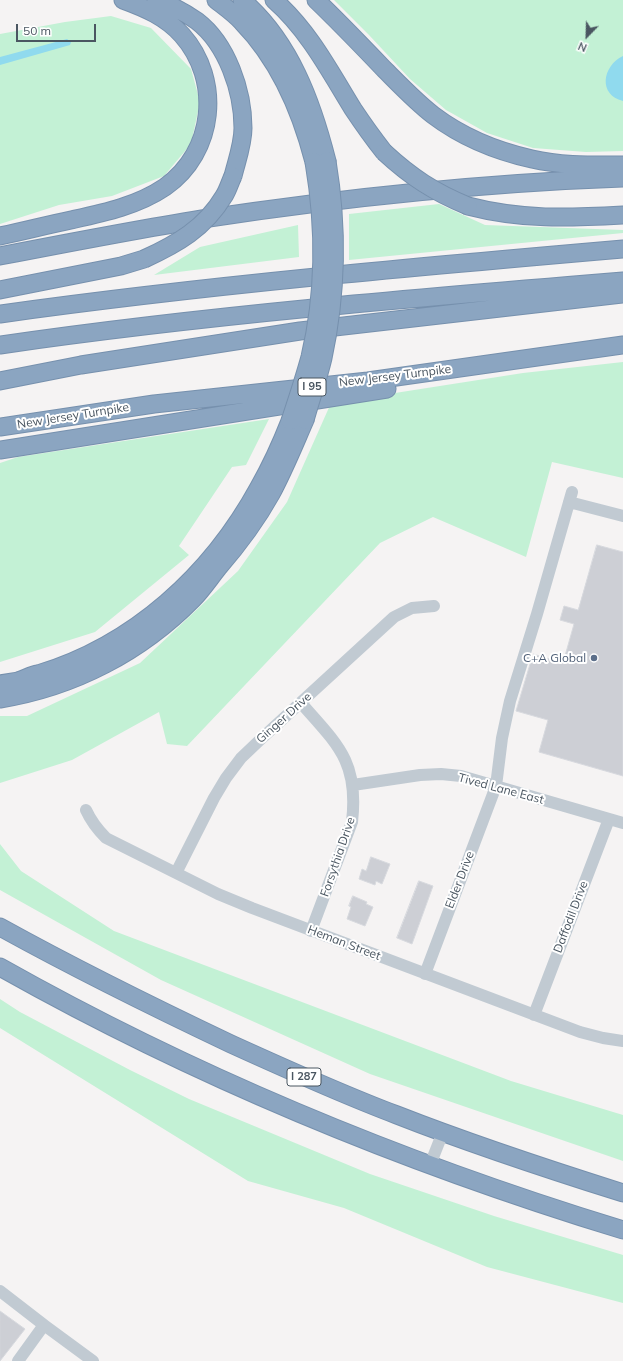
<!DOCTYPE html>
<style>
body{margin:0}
#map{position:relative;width:623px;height:1361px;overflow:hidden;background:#f5f3f3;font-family:Mulish,sans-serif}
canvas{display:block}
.north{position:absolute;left:567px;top:16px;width:40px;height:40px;-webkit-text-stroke:3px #fff;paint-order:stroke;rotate:203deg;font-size:11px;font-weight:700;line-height:16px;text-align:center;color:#4a5661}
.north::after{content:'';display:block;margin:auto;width:14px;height:18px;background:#4a5661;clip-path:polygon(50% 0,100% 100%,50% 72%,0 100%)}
.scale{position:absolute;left:16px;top:24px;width:80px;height:18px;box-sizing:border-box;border:2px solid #4a5661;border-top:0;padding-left:5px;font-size:12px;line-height:14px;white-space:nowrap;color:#4a5661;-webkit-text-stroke:3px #fff;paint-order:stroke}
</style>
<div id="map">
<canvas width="623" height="1361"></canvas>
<div class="north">N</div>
<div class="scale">50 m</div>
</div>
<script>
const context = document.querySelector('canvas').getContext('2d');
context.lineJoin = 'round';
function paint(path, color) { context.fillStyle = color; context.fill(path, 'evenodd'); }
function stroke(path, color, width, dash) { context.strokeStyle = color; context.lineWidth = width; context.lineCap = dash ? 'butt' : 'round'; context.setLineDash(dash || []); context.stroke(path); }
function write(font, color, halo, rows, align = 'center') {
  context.font = font + ' Mulish,sans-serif'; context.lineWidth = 4; context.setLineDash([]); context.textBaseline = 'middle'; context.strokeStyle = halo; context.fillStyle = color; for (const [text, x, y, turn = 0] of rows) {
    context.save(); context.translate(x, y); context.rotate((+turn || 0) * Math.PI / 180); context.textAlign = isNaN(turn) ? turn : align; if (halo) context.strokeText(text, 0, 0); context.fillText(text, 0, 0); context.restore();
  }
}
const green = new Path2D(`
 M334,0H623V151L586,152L533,148L487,133L446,110L410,79L369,35Z
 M111,16L151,28L191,69L200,102L191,144L164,176L112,196L59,205L0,224V34L65,22Z
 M439,204L485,225L623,230V233L349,260V214Z
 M298,225L299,257L154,275L200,247Z
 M623,362V478L552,462L526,557L433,517L380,543L187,746L167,744L159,712L72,760L0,783V716H27L140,663L238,571L287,502L331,403L523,373Z
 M269,419L246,465L232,467L179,546L189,555L95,632L0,662V463L18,457Z
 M0,844L21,871L114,931L511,1081L623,1115V1161L370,1074L161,980L0,890Z
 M0,999L20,1012L130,1070L189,1099L370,1174L494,1216L623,1255V1303L487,1267L344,1208L248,1181L0,1028Z`);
const water = new Path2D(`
 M67,39L71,42L70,45L0,65V57Z
 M623,56V101C598,95 602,66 623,56Z`);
const building = new Path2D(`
 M597,545L623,552V776L539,752L548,720L516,711L533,654L563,663L574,624L560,620L564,606L578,610Z
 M371,857L390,864L382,884L376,881L375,885L359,879L362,869L366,871Z
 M419,881L433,886L412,944L397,938Z
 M353,896L367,902L366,904L373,907L365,926L347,919L351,907L349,906Z
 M0,1311L25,1329L0,1361Z`);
const minor = new Path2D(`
 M569,502L623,516
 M301,703C338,745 359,762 352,822L311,931
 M353,785L420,775L441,774L461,776L623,823
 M86,810C91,821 97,829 106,838L218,894L252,908L580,1032L603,1038L623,1041
 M176,873L214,798L226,778L241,758L262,738L394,617L412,608L434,606
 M425,974L496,786L502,738L510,701L537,614L572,492
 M534,1015L609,819
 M430,1165L443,1132
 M0,1291L44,1325
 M18,1361L44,1325L93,1361`);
const highway = new Path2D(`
 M156,0C171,5 184,12 197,21C227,44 243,91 243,128C243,144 237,160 233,176
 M216,0C225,7 235,14 242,22C280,61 301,111 314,162
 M242,0C290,41 312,102 327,161
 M274,0C309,31 329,70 353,109C363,124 373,138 384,152
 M316,0C339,22 362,46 384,69C400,85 415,101 433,115C462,137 496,151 532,159C562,166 593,165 623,165
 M468,206C522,220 568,218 623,215
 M0,236C24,231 47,225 71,220C103,213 137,206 165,187C215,152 222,80 182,35C166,17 145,8 123,0
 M0,256C67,243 134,230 202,219C341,198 482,183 623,178
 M0,290L121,266L144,259
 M0,314C207,285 415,267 623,249
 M0,345C207,315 415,298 623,281
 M0,381L81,365L300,331L623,294
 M0,427L154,404L368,381L623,345
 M0,450L387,389
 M0,684C6,683 12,682 18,681C25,679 31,675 38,674C134,645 211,575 259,487C271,466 281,444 290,421
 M0,699C74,687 141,652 193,599C202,590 210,578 218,568C238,545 256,521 271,494C284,470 294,445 305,420
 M0,927C76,969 153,1007 231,1044C286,1069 341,1094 397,1115C471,1144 547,1169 623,1193
 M0,967C197,1078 407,1164 623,1230`);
const highwayBridge = new Path2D(`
 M384,152C411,177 434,192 468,206
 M144,259C177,244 205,228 224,196C228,190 230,182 233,176
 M305,420C311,399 318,379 323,358C337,293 338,227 327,161
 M290,421C297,400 304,379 310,357C325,293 325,227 314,162`);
const markers = [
 [594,658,4,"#5c6f8a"]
];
const shields = [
 [312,387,28],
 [304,1077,34]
];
const shieldNames = [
 ["I 95",312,387],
 ["I 287",304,1077]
];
const streetNames = [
 ["New Jersey Turnpike",395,376,-7],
 ["New Jersey Turnpike",73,416,-9],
 ["Ginger Drive",284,718,-42],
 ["Tived Lane East",501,789,15],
 ["Forsythia Drive",338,857,-71],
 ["Elder Drive",460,880,-69],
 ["Daffodil Drive",571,917,-69],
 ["Heman Street",344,943,21]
];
const serviceNames = [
 ["C+A Global",586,658]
];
paint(green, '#c3f1d5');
paint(water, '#90daee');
paint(building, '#cdcfd5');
stroke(building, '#d7d9de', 1);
stroke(highway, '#7690ad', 19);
stroke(minor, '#c1cad2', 12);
stroke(highway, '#8ba5c1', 17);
stroke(highwayBridge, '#7690ad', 19, []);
stroke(highwayBridge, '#8ba5c1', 17);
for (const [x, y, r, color] of markers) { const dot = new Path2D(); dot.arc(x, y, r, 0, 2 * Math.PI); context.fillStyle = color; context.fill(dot); stroke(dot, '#fff', 1.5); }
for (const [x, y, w] of shields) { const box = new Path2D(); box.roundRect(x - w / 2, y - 9, w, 18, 3); context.fillStyle = '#fff'; context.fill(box); stroke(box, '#4a5661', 1); }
write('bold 11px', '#4a5661', null, shieldNames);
write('12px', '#4a5661', '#fff', streetNames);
write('12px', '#4e5e75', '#fff', serviceNames, 'right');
</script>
